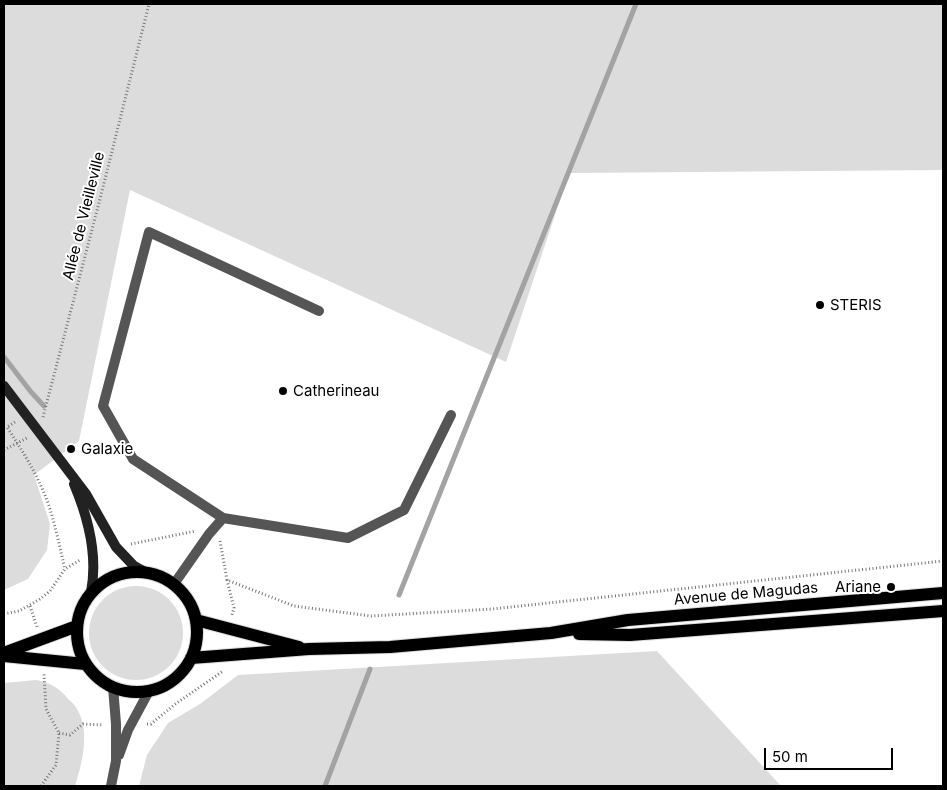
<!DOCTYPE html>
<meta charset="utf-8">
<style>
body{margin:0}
#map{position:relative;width:947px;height:790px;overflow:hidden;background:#fff;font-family:Inter,sans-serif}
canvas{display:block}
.frame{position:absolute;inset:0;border:5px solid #000;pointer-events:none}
.scale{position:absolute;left:764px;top:748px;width:129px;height:22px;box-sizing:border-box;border:2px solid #000;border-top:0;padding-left:6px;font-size:15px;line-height:18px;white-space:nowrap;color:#000;-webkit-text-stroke:4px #fff;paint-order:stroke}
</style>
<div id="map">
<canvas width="947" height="790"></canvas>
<div class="frame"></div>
<div class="scale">50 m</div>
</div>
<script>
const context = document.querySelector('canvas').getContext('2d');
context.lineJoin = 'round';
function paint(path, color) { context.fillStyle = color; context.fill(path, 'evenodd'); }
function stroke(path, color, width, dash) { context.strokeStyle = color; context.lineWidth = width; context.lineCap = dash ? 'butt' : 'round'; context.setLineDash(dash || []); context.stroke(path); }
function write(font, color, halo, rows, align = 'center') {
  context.font = font + ' Inter,sans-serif'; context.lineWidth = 4; context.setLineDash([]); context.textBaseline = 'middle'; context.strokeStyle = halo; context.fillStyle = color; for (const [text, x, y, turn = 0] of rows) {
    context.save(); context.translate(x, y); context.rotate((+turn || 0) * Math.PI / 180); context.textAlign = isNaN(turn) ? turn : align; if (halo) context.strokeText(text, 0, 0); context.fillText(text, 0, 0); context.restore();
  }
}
const green = new Path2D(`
 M4,4H943V170L569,173L506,362L130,190L79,441L34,475L50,524L47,550L28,579L4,590Z
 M89 633a47 47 0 1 1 94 0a47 47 0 1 1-94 0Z
 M657,651L781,786H139L147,755L168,723L200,704L238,675Z
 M36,680C49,682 60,688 68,699C72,702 76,706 78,711C90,732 82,764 75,786H4V683Z`);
const stream = new Path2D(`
 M4,357L31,392L44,406
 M399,595L636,4
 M325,786L370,669`);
const path = new Path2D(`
 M43,417L100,199L149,4
 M15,422L7,427C19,446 31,464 40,484C53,510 58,541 65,569
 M4,450L27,438
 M220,541L227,580L294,606L371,616L492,609L943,561
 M131,544L196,531
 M227,580L234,608L232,615
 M30,606L37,627
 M4,614L19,611L40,599L50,591L65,569L80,560
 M147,724H151L174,705L223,671
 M59,733L70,735L83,724L103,725
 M41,786L56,765L59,733L46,709L44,674`);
const lane = new Path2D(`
 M319,311L149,232L103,406L133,459L223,518L348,538L404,510L451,415
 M174,584L209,534L223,518
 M119,755L128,730L149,691
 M111,786L116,761V724L113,687`);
const secondary = new Path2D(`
 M4,386L86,494L116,547L134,566L145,572
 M74,484C88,517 98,556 91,592`);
const primary = new Path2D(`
 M77 632a60 60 0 1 1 120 0a60 60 0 1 1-120 0Z
 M196,620L299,647
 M579,634L630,635L943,611
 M4,653L77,626
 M4,656L85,664
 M191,658L309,649L390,647L551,633L628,620L943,593`);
const markers = [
 [820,305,5,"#000"],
 [283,391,5,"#000"],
 [71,449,5,"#000"],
 [891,587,5,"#000"]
];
const streetNames = [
 ["Allée de Vieilleville",84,216,-76],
 ["Avenue de Magudas",746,594,-5]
];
const poiNames = [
 ["STERIS",830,305],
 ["Catherineau",293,391],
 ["Galaxie",81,449],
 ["Ariane",881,587,"right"]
];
paint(green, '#dcdcdc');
stroke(stream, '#a3a3a3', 5);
stroke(primary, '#dbdbdb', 14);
stroke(path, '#777', 3, [1, 2.5]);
stroke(lane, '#555', 10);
stroke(secondary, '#222', 10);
stroke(primary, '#000', 12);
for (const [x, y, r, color] of markers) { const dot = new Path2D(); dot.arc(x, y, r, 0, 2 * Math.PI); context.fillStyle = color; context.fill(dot); stroke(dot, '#fff', 2); }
write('15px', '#000', '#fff', streetNames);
write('15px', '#000', '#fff', poiNames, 'left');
</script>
